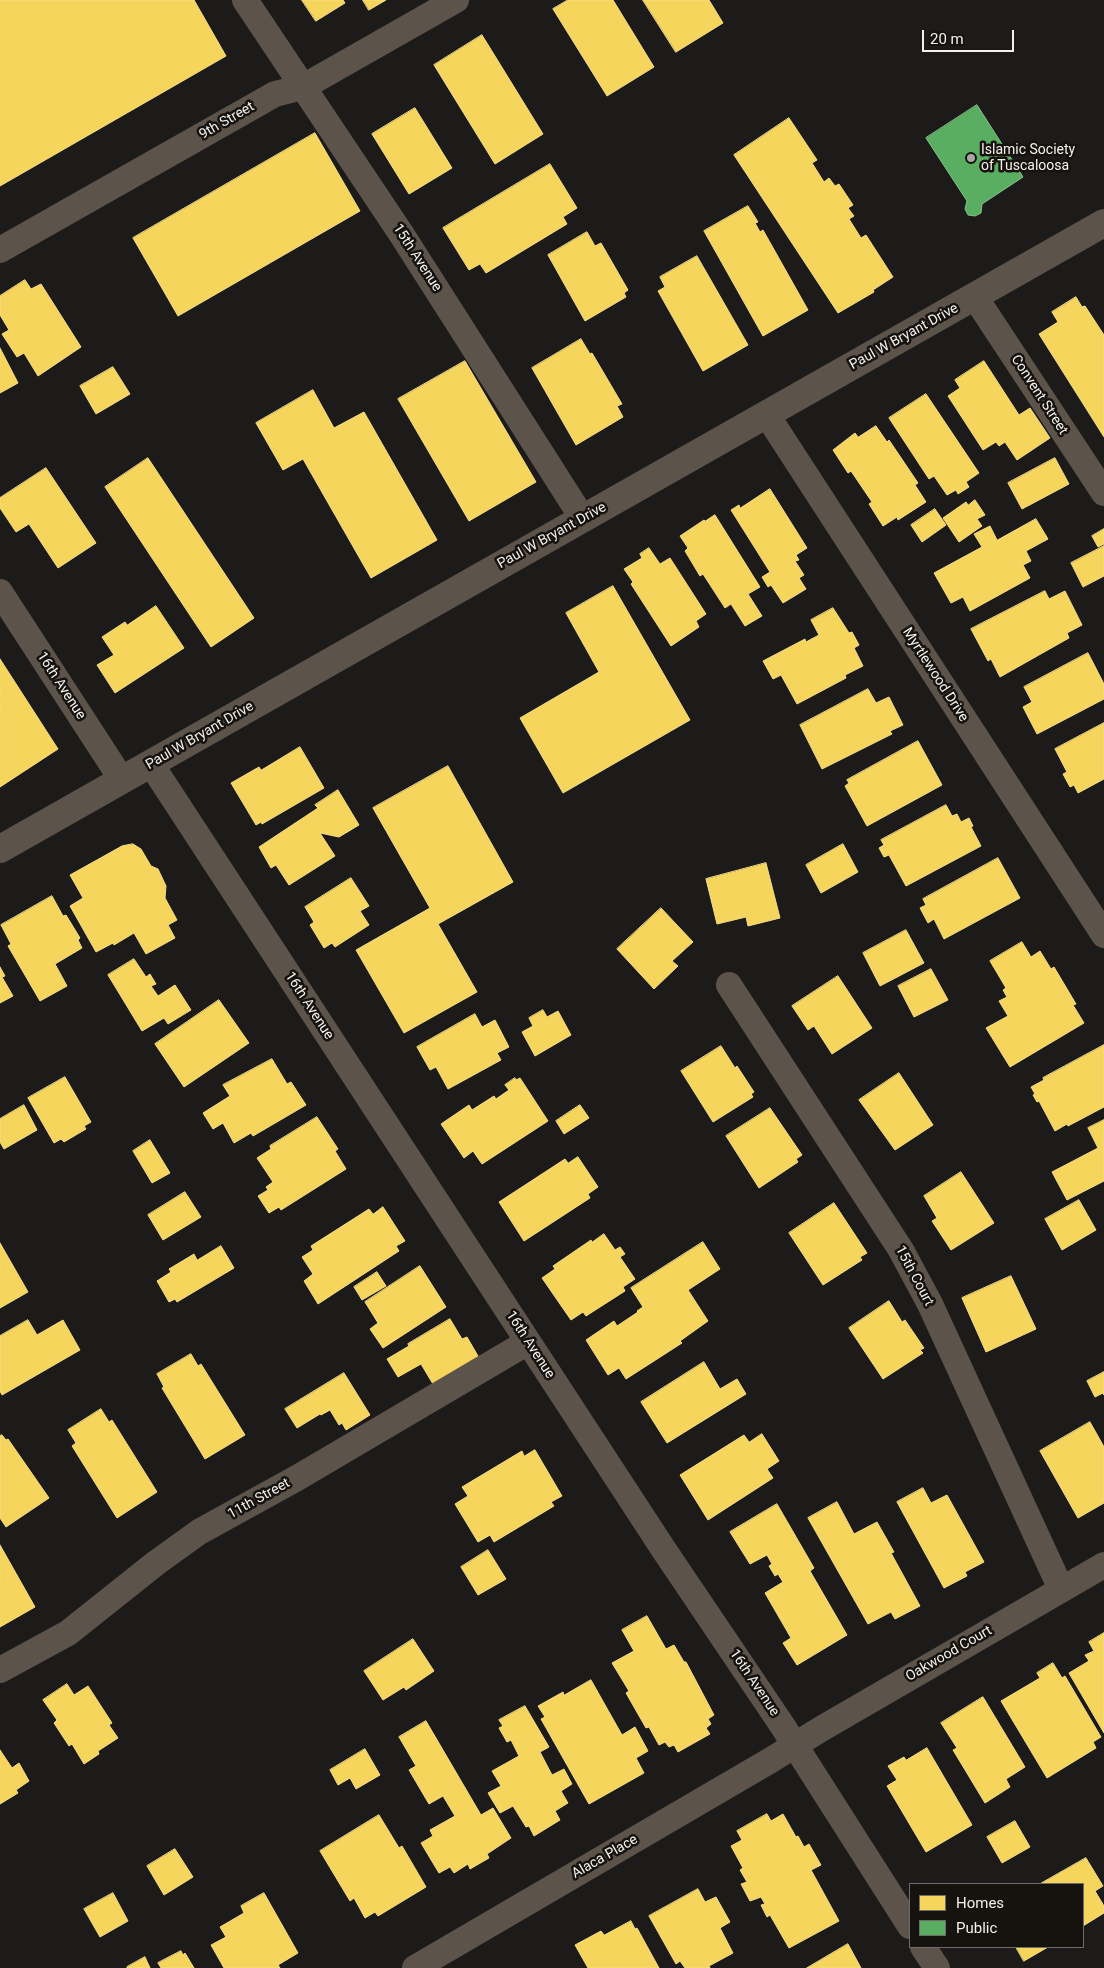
<!DOCTYPE html>
<style>
body{margin:0}
#map{position:relative;width:1104px;height:1968px;overflow:hidden;background:#1d1b19;font-family:Roboto,sans-serif}
canvas{display:block}
.legend{position:absolute;left:909px;top:1883px;width:175px;height:65px;box-sizing:border-box;background:#16120e;border:1px solid #6e6b68;margin:0;padding:6px 9px;list-style:none;font-size:15px;color:#f3f1ee}
.legend li{display:flex;align-items:center;gap:10px;height:25px}
.legend b{width:25px;border:1px solid #6e6b68}
.scale{position:absolute;left:922px;top:30px;width:92px;height:22px;box-sizing:border-box;border:2px solid #f3f1ee;border-top:0;padding-left:6px;font-size:15px;line-height:18px;white-space:nowrap;color:#f3f1ee;-webkit-text-stroke:4px #16120e;paint-order:stroke}
</style>
<div id="map">
<canvas width="1104" height="1968"></canvas>
<ul class="legend">
<li><b style="height:14px;background:#f6d55c"></b>Homes</li>
<li><b style="height:14px;background:#5aae61"></b>Public</li>
</ul>
<div class="scale">20 m</div>
</div>
<script>
const context = document.querySelector('canvas').getContext('2d');
context.lineJoin = 'round';
function paint(path, color) { context.fillStyle = color; context.fill(path, 'evenodd'); }
function stroke(path, color, width, dash) { context.strokeStyle = color; context.lineWidth = width; context.lineCap = dash ? 'butt' : 'round'; context.setLineDash(dash || []); context.stroke(path); }
function write(font, color, halo, rows, align = 'center') {
  context.font = font + ' Roboto,sans-serif'; context.lineWidth = 5; context.setLineDash([]); context.textBaseline = 'middle'; context.strokeStyle = halo; context.fillStyle = color; for (const [text, x, y, turn = 0] of rows) {
    context.save(); context.translate(x, y); context.rotate((+turn || 0) * Math.PI / 180); context.textAlign = isNaN(turn) ? turn : align; if (halo) context.strokeText(text, 0, 0); context.fillText(text, 0, 0); context.restore();
  }
}
const homes = new Path2D(`
 M0,0H194L226,56L0,186Z
 M302,0H343L345,3L316,21Z
 M363,0H386L369,10Z
 M568,0H613L654,67L607,96L553,9Z
 M643,0H709L723,23L676,52Z
 M482,35L543,134L495,164L434,65Z
 M415,108L452,168L409,194L372,134Z
 M789,118L817,160L812,163L824,182L829,178L835,186L839,184L853,205L848,208L854,216L849,219L861,238L866,235L893,277L873,290L874,292L838,313L734,155Z
 M315,133L360,211L178,316L133,238Z
 M550,164L577,208L563,217L567,224L486,273L480,264L469,270L443,228Z
 M748,206L758,222L755,223L760,232L763,230L808,310L763,336L704,231Z
 M587,232L595,246L601,243L628,290L624,293L626,297L585,321L548,255Z
 M697,256L748,345L703,371L658,291L665,287L660,277Z
 M25,280L31,289L41,284L81,347L38,376L24,353L17,357L2,334L9,330L0,315V296Z
 M1076,297L1082,307L1085,306L1104,335V437L1039,334L1058,322L1052,312Z
 M581,339L590,354L592,353L622,404L617,406L623,417L576,445L532,368Z
 M0,348L18,383L0,393Z
 M465,361L536,482L469,521L398,399Z
 M984,361L1019,415L1030,408L1050,438L1017,460L1005,442L999,446L996,442L983,450L948,396L960,388L955,380Z
 M113,367L130,394L96,414L80,386Z
 M313,390L334,428L364,412L437,540L371,578L303,459L283,470L256,423Z
 M926,394L979,473L966,482L969,487L958,494L956,490L947,495L934,476L929,479L889,418Z
 M876,426L887,442L889,440L918,483L915,485L926,502L898,520L897,517L883,526L869,504L872,502L851,471L848,473L833,450L855,433L858,437Z
 M148,458L254,618L211,647L105,487Z
 M1055,458L1069,484L1022,509L1008,483Z
 M46,468L96,543L58,568L29,524L16,532L0,508V498Z
 M770,489L807,548L796,555L799,560L795,561L804,575L799,578L806,589L783,603L771,585L768,587L762,577L770,572L731,510L739,505L740,508Z
 M975,500L985,515L977,519L982,526L959,542L943,518L966,502L968,505Z
 M935,509L946,525L922,542L911,525Z
 M715,515L760,587L748,594L762,616L745,626L731,604L725,608L703,574L700,576L685,551L688,548L680,536L704,520L705,521Z
 M1036,519L1048,539L1026,551L1031,561L1023,565L1030,578L970,611L963,597L951,603L934,573L982,547L974,534L990,526L997,540Z
 M1104,529V544L1098,547L1092,536Z
 M1104,546V576L1083,587L1071,563Z
 M649,548L660,564L670,558L706,614L696,621L699,627L671,646L631,584L633,582L624,569L642,558L640,554Z
 M613,586L690,720L563,793L520,718L599,672L566,613Z
 M1045,591L1049,599L1065,591L1082,625L1067,633L1069,638L1000,677L991,659L988,661L971,629Z
 M156,606L184,648L115,693L97,665L114,655L102,637L125,622L127,625Z
 M833,608L849,633L852,632L859,645L854,648L863,666L845,675L846,678L797,704L781,675L773,679L763,661L805,639L806,642L819,635L811,620Z
 M1088,653L1104,684V699L1037,734L1023,707L1032,702L1024,687Z
 M0,659L58,749L0,787Z
 M868,689L876,703L889,697L903,725L890,731L892,734L822,769L800,725Z
 M1104,723V779L1078,793L1074,785L1070,787L1063,774L1067,772L1055,749Z
 M918,741L942,785L867,826L845,786L849,783L847,780Z
 M300,747L324,788L262,824L261,822L256,825L231,783L259,767L261,770Z
 M448,766L513,882L438,924L477,992L404,1033L356,950L430,908L373,808Z
 M338,790L359,825L339,837L320,833L335,856L289,885L276,865L271,868L259,847L318,808L315,805Z
 M946,805L952,816L957,814L961,822L969,818L973,826L971,827L981,846L906,886L889,855L884,857L879,848L884,845L881,840Z
 M133,844L141,849L151,866L158,869L166,886L165,898L177,920L168,925L175,938L146,954L134,933L114,945L113,943L96,952L70,906L83,898L70,875L122,846Z
 M843,844L858,872L821,893L806,865Z
 M998,858L1020,898L944,939L934,919L928,923L920,908L926,905L923,899Z
 M766,863L780,918L748,926L746,917L717,924L706,879Z
 M351,878L369,906L360,911L369,925L335,947L332,943L324,948L310,925L314,922L305,907Z
 M52,896L63,916L66,915L80,938L78,940L82,948L55,964L67,986L40,1001L8,946L11,944L1,925Z
 M661,908L693,942L672,961L678,966L654,989L617,949Z
 M906,930L924,963L880,986L863,953Z
 M1022,942L1031,957L1040,951L1051,969L1054,967L1076,1004L1073,1005L1084,1023L1010,1067L986,1028L1008,1016L999,1001L1007,997L1003,990L1006,988L990,961Z
 M134,959L146,977L150,974L156,984L151,986L158,996L175,985L191,1010L168,1024L164,1018L142,1031L108,975Z
 M0,967L5,976L2,977L13,996L0,1003Z
 M931,969L948,1000L914,1017L898,986Z
 M838,976L872,1028L832,1054L814,1026L808,1030L792,1006Z
 M219,1000L249,1043L184,1087L155,1044Z
 M543,1010L547,1017L558,1011L571,1035L535,1056L522,1032L533,1026L529,1018Z
 M475,1014L482,1027L495,1020L509,1047L497,1053L501,1060L448,1089L436,1067L430,1070L417,1047Z
 M1104,1045V1107L1068,1126L1067,1124L1055,1131L1039,1101L1037,1102L1033,1095L1035,1094L1031,1087L1044,1080L1043,1078Z
 M721,1046L735,1068L737,1066L754,1092L751,1094L753,1097L713,1122L681,1071Z
 M272,1059L287,1084L291,1082L306,1105L253,1136L251,1133L234,1143L223,1123L213,1129L203,1113L230,1096L223,1085Z
 M899,1073L933,1125L895,1150L859,1100Z
 M65,1077L91,1122L84,1126L86,1129L64,1142L61,1139L54,1143L28,1098Z
 M515,1078L516,1080L520,1078L548,1121L482,1164L473,1151L464,1158L441,1124L469,1105L472,1110L494,1096L496,1099L509,1090L505,1085Z
 M24,1105L37,1130L4,1149L0,1142V1119Z
 M580,1105L589,1118L564,1134L556,1121Z
 M770,1108L802,1155L796,1159L798,1162L759,1188L726,1136Z
 M317,1117L338,1149L335,1151L346,1169L281,1210L279,1207L269,1213L258,1196L268,1190L266,1187L273,1182L257,1158L271,1149L270,1146Z
 M1104,1120V1181L1067,1200L1052,1172L1098,1148L1088,1128Z
 M150,1140L170,1173L152,1183L133,1151Z
 M578,1157L598,1187L588,1194L590,1198L524,1241L499,1202L565,1159L568,1163Z
 M961,1172L994,1223L951,1250L932,1221L937,1218L924,1196Z
 M185,1192L201,1217L163,1240L148,1215Z
 M1079,1200L1096,1230L1062,1250L1045,1219Z
 M834,1203L867,1253L860,1257L862,1260L823,1285L789,1233Z
 M383,1207L405,1241L396,1246L399,1251L318,1304L304,1281L313,1274L302,1257L313,1250L311,1246L369,1209L373,1214Z
 M604,1234L615,1250L620,1247L625,1254L620,1257L635,1279L623,1287L625,1291L586,1316L583,1312L571,1320L542,1278L555,1269L553,1266L591,1240L592,1242Z
 M703,1242L720,1269L688,1290L708,1321L680,1341L682,1343L626,1379L619,1368L608,1375L586,1340L614,1321L617,1326L638,1312L637,1311L643,1307L631,1288Z
 M0,1243L28,1292L0,1308Z
 M221,1246L234,1268L177,1302L175,1299L169,1302L157,1281L171,1272L169,1269L194,1254L197,1260Z
 M420,1266L446,1307L383,1348L370,1329L378,1323L365,1302Z
 M377,1272L386,1286L362,1300L354,1287Z
 M1011,1276L1036,1329L986,1352L962,1298Z
 M889,1301L902,1322L905,1320L924,1348L920,1350L923,1353L883,1379L849,1328Z
 M450,1319L462,1339L467,1337L482,1363L436,1389L421,1364L398,1377L387,1359L409,1346L408,1344Z
 M28,1320L37,1335L63,1320L80,1350L2,1395L0,1391V1336Z
 M191,1354L198,1366L201,1364L245,1435L205,1459L162,1388L164,1387L157,1374Z
 M704,1362L720,1389L737,1379L746,1394L667,1443L641,1402Z
 M1104,1372V1395L1103,1393L1095,1397L1087,1381Z
 M344,1373L370,1415L346,1430L342,1423L339,1425L330,1410L321,1415L320,1414L297,1428L285,1409Z
 M101,1409L109,1422L112,1420L157,1492L117,1518L72,1446L76,1443L68,1430Z
 M1090,1422L1104,1447V1503L1078,1518L1040,1451Z
 M762,1434L779,1461L767,1469L773,1478L708,1520L680,1475L744,1435L749,1442Z
 M2,1435L6,1440L8,1439L49,1498L6,1527L0,1518V1436Z
 M535,1450L562,1496L551,1502L554,1506L494,1542L490,1535L478,1542L455,1504L468,1496L462,1487L522,1451L524,1456Z
 M923,1488L931,1503L947,1495L984,1562L965,1572L967,1576L944,1588L897,1502Z
 M837,1502L854,1534L877,1522L894,1552L891,1553L920,1606L895,1619L891,1612L868,1624L808,1518Z
 M777,1504L814,1568L810,1571L847,1635L797,1665L783,1643L791,1638L765,1593L783,1582L778,1574L775,1576L769,1566L772,1564L767,1555L750,1564L730,1532Z
 M0,1545L35,1607L0,1627Z
 M488,1550L506,1579L478,1595L461,1567Z
 M647,1616L666,1649L674,1645L684,1662H686L714,1715L708,1719L711,1724L706,1728L710,1734L678,1752L674,1745L669,1747L665,1742L659,1745L649,1727L646,1728L626,1693L629,1691L612,1663L634,1651L622,1630Z
 M1104,1633V1733L1069,1673L1089,1661L1085,1655L1094,1651L1089,1642Z
 M413,1639L434,1671L406,1690L404,1687L383,1700L364,1671Z
 M1053,1663L1062,1678L1065,1676L1101,1737L1093,1742L1096,1748L1047,1778L1001,1701L1040,1678L1037,1673Z
 M591,1680L622,1735L635,1727L648,1751L636,1758L644,1773L589,1804L541,1719L545,1717L538,1706L563,1692L564,1695Z
 M67,1684L74,1695L88,1686L112,1723L109,1725L118,1738L98,1751L99,1754L84,1764L72,1744L69,1746L54,1723L57,1720L43,1700Z
 M983,1697L1025,1767L1006,1779L1010,1787L985,1803L953,1750L957,1748L941,1723Z
 M525,1706L549,1747L540,1752L552,1775L564,1769L572,1784L561,1791L568,1803L555,1811L560,1820L534,1836L529,1826L526,1827L513,1806L500,1813L488,1793L501,1786L492,1771L519,1756L511,1740L507,1742L499,1728L503,1726L499,1720Z
 M426,1721L481,1815L493,1808L511,1838L487,1854L489,1858L470,1869L468,1864L454,1873L450,1867L439,1873L421,1843L433,1836L430,1830L455,1816L443,1796L429,1804L409,1770L416,1766L399,1737Z
 M927,1748L972,1825L926,1852L887,1786L897,1780L888,1766L904,1757L906,1760Z
 M365,1749L380,1775L356,1789L350,1778L338,1785L330,1770Z
 M0,1750L12,1768L19,1763L29,1781L16,1790L18,1793L0,1804Z
 M767,1814L771,1821L783,1814L796,1837L798,1836L804,1847L809,1844L821,1865L811,1870L839,1921L789,1948L770,1915L767,1917L761,1905L765,1904L761,1897L750,1901L741,1884L747,1882L740,1870L743,1868L731,1846L742,1840L737,1831Z
 M379,1815L399,1848L402,1846L426,1887L378,1916L375,1912L365,1918L354,1898L350,1901L320,1851Z
 M1015,1821L1030,1847L1002,1863L987,1837Z
 M175,1849L193,1877L164,1895L147,1866Z
 M1086,1858L1103,1886L1095,1891L1104,1906V1913L1083,1926V1884H1040Z
 M698,1889L705,1902L716,1897L730,1922L720,1928L733,1953L709,1966L710,1968H685L680,1961L676,1964L649,1916Z
 M113,1893L128,1921L100,1937L84,1909Z
 M264,1893L298,1953L278,1965L280,1968H224L211,1945L226,1937L220,1927L244,1913L241,1906Z
 M631,1921L635,1929L637,1928L659,1968H588L575,1945L601,1931L604,1935Z
 M848,1944L861,1968H807Z
 M1016,1947H1048L1024,1961Z
 M181,1951L183,1955L185,1953L194,1968H161L158,1963Z
 M145,1957L150,1968H127V1967Z`);
const public = new Path2D(`
 M977,105L1023,177L982,204L981,213L975,216L968,215L965,209L967,201L926,138Z`);
const minor = new Path2D(`
 M245,0L402,235L583,519
 M0,250L275,94L303,87L456,0
 M975,297L1104,493
 M767,415L1104,935
 M0,592L122,780
 M151,764L664,1550L782,1725L910,1926
 M729,985L901,1250L930,1304L1061,1589
 M0,1670L68,1633L156,1563L199,1532L297,1478L528,1342
 M923,1947L937,1968
 M415,1968L771,1760L821,1729L1104,1565`);
const tertiary = new Path2D(`
 M0,849L1104,223`);
const markers = [
 [971,158,5,"#a8a6a3"]
];
const streetNames = [
 ["9th Street",227,121,-30],
 ["15th Avenue",417,258,57],
 ["Paul W Bryant Drive",904,337,-29],
 ["Convent Street",1039,395,57],
 ["Paul W Bryant Drive",552,536,-29],
 ["Myrtlewood Drive",935,675,57],
 ["16th Avenue",61,686,57],
 ["Paul W Bryant Drive",200,736,-30],
 ["16th Avenue",309,1006,57],
 ["15th Court",914,1276,62],
 ["16th Avenue",530,1345,57],
 ["11th Street",259,1499,-29],
 ["Oakwood Court",949,1654,-30],
 ["16th Avenue",754,1683,56],
 ["Alaca Place",605,1857,-30]
];
const poiNames = [
 ["Islamic Society",981,150],
 ["of Tuscaloosa",981,166]
];
paint(homes, '#f6d55c');
stroke(homes, '#f5dd88', 1);
paint(public, '#5aae61');
stroke(public, '#88c28b', 1);
stroke(minor, '#5c534a', 26);
stroke(tertiary, '#5c534a', 28);
for (const [x, y, r, color] of markers) { const dot = new Path2D(); dot.arc(x, y, r, 0, 2 * Math.PI); context.fillStyle = color; context.fill(dot); stroke(dot, '#16120e', 2); }
write('14px', '#f3f1ee', '#16120e', streetNames);
write('14px', '#f3f1ee', '#16120e', poiNames, 'left');
</script>
